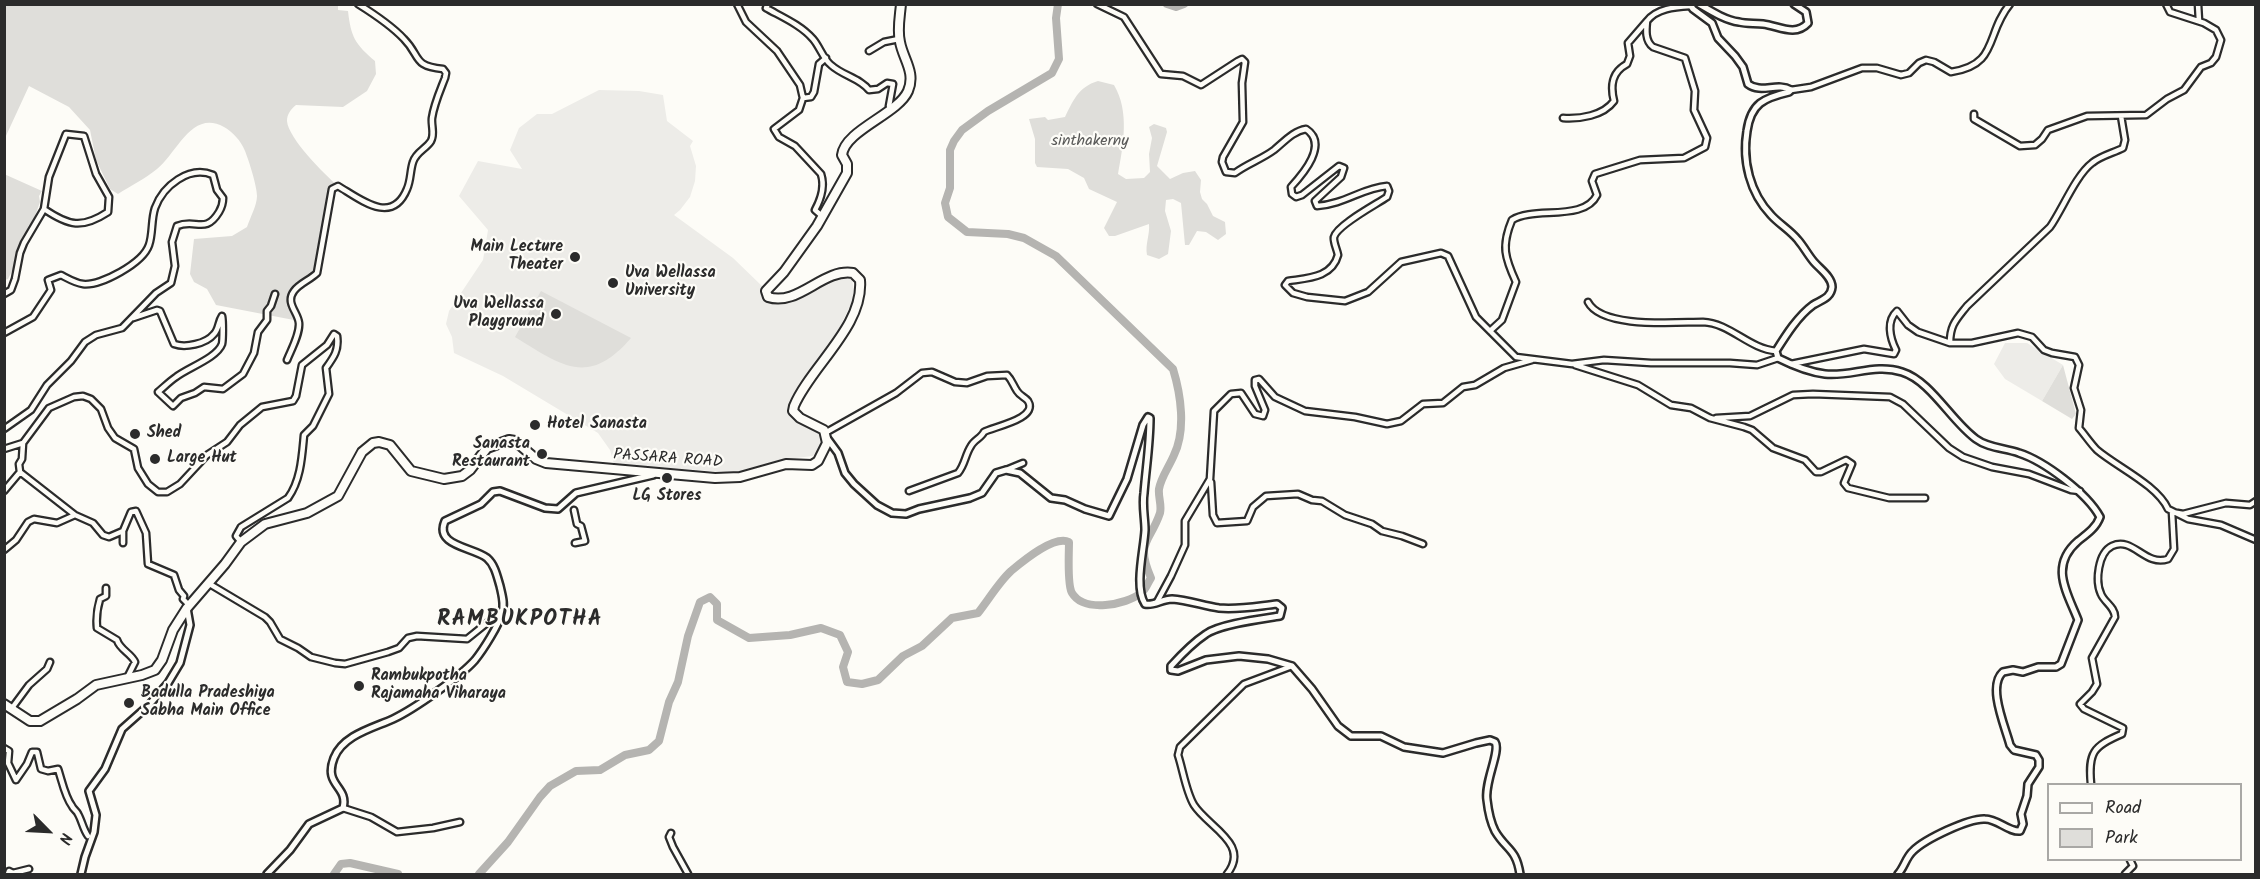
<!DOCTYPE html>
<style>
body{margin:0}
#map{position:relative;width:2260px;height:879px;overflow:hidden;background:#fdfcf7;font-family:Kalam,sans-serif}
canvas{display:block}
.frame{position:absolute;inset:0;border:6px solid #2b2b2b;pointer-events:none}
.legend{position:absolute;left:2047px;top:783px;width:195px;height:78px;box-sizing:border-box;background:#fdfcf7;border:2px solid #a9a8a5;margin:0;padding:8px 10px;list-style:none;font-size:18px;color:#2b2b2b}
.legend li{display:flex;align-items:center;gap:12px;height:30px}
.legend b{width:30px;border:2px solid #a9a8a5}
.north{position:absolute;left:18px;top:801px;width:60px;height:60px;-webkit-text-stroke:4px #fdfcf7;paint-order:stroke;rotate:114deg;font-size:16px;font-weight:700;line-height:24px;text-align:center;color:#2b2b2b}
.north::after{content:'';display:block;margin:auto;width:21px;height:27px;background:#2b2b2b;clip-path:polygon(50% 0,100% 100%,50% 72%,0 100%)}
</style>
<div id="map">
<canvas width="2260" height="879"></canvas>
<div class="frame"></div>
<ul class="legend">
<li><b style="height:8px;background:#fdfcf7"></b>Road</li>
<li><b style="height:16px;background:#dfdeda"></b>Park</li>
</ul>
<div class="north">N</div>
</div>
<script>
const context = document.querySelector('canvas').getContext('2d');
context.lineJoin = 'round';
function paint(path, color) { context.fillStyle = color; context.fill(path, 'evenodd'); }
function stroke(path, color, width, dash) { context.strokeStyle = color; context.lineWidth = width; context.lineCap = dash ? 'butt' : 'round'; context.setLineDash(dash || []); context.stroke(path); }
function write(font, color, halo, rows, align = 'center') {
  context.font = font + ' Kalam,sans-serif'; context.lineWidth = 4.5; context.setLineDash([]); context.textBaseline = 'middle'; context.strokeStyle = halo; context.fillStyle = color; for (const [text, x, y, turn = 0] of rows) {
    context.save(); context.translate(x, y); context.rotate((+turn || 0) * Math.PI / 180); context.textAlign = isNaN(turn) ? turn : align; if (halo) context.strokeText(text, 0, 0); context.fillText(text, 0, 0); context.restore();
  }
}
const built = new Path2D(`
 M599,90L639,91L663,95L667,121L693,141L690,146L696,166L695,181L690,197L680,210L674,215L733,258L762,286V293L766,300L784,302L837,278L846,277L852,280L855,295L835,338L803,379L789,407L790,416L793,420L819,433L821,441L819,449L813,456L779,460L739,473L614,464L610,450L598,433L503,376L454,353L452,337L446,324L449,311L483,260L488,230L459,196L478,161L522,169L510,150L519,128L537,114H552Z
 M2005,343H2027L2063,365L2042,401L2005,379L1994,364Z`);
const green = new Path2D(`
 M5,5H338V10L348,11C351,37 355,44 375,61L376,74L367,91L343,107L296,105C291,109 287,114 287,121C288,138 325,175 338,186H334L317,273L294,291L291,301L299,321L216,305L207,289L194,282L190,274L194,239L232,236L247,227C250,218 257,205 257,196C257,186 249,161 245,151C241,141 233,132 224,127C192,109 177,153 157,169C145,179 130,186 118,194L110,189L96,160L90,130L69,107L29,86L5,138Z
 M1098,81L1114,85C1130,112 1123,146 1118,174L1126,179L1144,178L1150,172L1149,154L1152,138L1149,127L1154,124L1166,128L1167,132L1157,166L1170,179L1183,173L1195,171L1201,180L1200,192L1202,199L1207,204L1213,216L1225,222L1226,234L1218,240L1206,232L1197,231L1189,245H1185L1181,203L1173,199L1166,200L1165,211L1171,231L1168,254L1159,259L1147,255C1145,244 1150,235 1149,224L1115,236H1109L1104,228L1117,202L1089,189L1084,178L1068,169L1037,167L1035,163V139L1029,119L1045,117L1048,120L1065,117C1073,101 1078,87 1098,81Z
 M4,174L42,191L39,196L40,202L25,245L8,279L5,280Z
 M541,291L631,338C588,388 561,365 515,337Z
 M2063,365L2076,414L2072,419L2042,401Z`);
const river = new Path2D(`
 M1167,4L1176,7L1184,4
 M334,874L341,864L350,863L398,874
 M479,874L508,842L540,797L550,786L576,771L600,770L625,755L649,750L659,741L669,702L678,682L688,636L700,602L710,597L717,604V620L749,638L790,635L821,628L840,635L848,652L843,667L847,682L862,684L878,680L903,656L922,646L952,618L978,613C989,599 999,582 1011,571C1023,561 1054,535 1069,542C1069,553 1067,585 1072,593C1084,613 1126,605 1141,593C1146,590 1148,582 1151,578C1135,541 1150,543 1160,513C1162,505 1158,497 1159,489C1161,477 1169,467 1174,455C1186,430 1181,395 1173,369L1056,256L1024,238L1008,234L967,232L948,217L945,203L950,188V150L954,141L962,130L988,111L1052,73L1059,59L1056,18L1058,4`);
const minor = new Path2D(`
 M737,4L746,22L777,51L800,85L803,98L799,110L774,129L779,137L795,146L821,174C825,186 821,199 815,210L822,216
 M768,4L766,8C782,17 801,25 813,39C820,47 823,59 831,65C843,76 860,78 869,90L878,89L887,83L893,84L889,106L891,109
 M1097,4L1124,17L1161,74L1183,76L1201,85L1238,61L1242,59L1245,62L1242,83L1243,122L1223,157L1222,162L1226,172L1235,173C1247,164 1262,159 1274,150C1284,142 1293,131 1306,129C1329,144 1303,174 1291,187L1292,194L1296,197L1302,195L1339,166L1344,168L1341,177L1315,201L1317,206C1345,204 1362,188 1387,186L1389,191L1387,197C1377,204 1337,225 1334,237C1333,242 1337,249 1338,255C1332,278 1307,278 1288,281L1285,285L1293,293L1307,297L1345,301L1368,292L1401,262L1441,253L1448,256L1476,317L1516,357L1572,364L1604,360L1651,363H1730L1757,365L1778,358
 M2198,4L2199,21
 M869,51L884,42L899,39
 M1791,90L1811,87L1862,68H1877L1901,75L1909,73L1919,63L1926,60L1934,62L1951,72C1999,65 1985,34 2010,4
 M803,98L811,97L814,92L819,64L826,58
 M1974,114V119L2020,146L2035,145L2042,139L2048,130L2087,116L2146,115L2167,99L2184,90L2201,67L2211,63L2216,57L2221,40L2216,30L2204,23L2170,12L2166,4
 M1563,118C1580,119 1603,116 1614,101C1610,85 1612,72 1627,64L1630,56L1628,43L1647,21
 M4,294L11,290L15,279L20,253L24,243L44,209L49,177L66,134L84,136L96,174L109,197L108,212C82,229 69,226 44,209
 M1588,302C1602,329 1676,322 1703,322C1730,323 1749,349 1776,351
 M133,318L157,310L160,311L174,344C185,348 206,344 214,334C219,329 218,322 222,316C223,320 223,340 222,344C217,358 187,368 176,377C170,381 164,387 158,392L173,406L181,398L195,393L204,387L223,389L243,374L254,353L258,332L267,320V311L271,306L275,294
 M1490,331L1502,320L1516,282C1505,258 1501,246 1512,220C1534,206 1584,222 1597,195L1592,181L1595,174L1640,160L1684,158L1705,147L1707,138L1694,110L1695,91L1685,58L1653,47C1645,41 1646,30 1647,21C1657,8 1675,7 1691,6
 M4,333L33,317L51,290L48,280L61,275C67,278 75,283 83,284C101,286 143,263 149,245C153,234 151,220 155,208C163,186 189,165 213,175L217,190L223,198C223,204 222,207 219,212C205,235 196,218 177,226L172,242L175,266L171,283L156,293L122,328L96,335L85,342L71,361L47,385L31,410L4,429
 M1950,343C1950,325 1956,320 1967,306L2050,227C2062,210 2076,175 2092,163C2100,156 2113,153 2123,148L2125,140L2121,116
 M287,360C291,350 300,334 299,323C298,312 285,303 294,291C300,283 310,280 317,273L332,189L338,186C360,199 392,226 407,189C411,180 410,171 413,162C416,152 426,149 431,141C435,134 431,125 432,118C434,104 440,91 445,78L446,73L443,69C412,66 421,56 404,39C391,25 374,14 358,4
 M1791,364L1864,349L1894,354L1896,350C1890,338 1886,321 1897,311L1908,325L1918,332L1950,343H1972L2018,333L2032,337L2044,350L2052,353L2075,357L2079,365L2074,388L2081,410L2079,428C2085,435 2091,444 2097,450C2117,467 2157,485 2168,509L2188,519L2221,525L2256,540
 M1575,365L1638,385L1671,405L1691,408L1710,418L1744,427L1752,430L1773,448L1805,460L1816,472H1821L1846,460L1852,464L1844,483L1848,488L1889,498H1925
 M1716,418L1750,416L1793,395L1813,394L1890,397L1903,404L1949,448L1963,457L1992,467L2029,474L2071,490L2080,491
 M825,433L896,393L922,373L932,372L955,382L967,383L987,376L1007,375C1012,380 1013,385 1017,391C1020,396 1025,397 1028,401C1039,419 992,427 984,432C981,438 974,440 971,446C965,455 965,465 958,473L909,491
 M23,443L22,459L19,464L20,472L75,515
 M4,449L23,443L49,408L74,397L83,396L91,399L101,409L108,428L115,438L134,449L138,468L148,484L158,492H167L180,484L207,455L227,442L240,425L262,407L293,401L296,396L302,365L327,345L334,334L337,336C339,350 334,357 326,368L329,394L313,426L304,435C302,456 301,480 288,498L241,527L236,536L241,542
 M1006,470L1023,463
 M1211,482L1213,515L1217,523L1247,521L1253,507L1266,496L1298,494L1312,500L1322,501L1345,515L1372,524L1382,531L1402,536L1423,544
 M4,491L20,472
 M574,510L577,524L581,526L585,541L575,543
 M123,531L131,512L136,511L146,533L148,564L174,575L179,590L184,596L183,599L189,605
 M4,550L16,540L28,522L34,519L57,523L75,515L93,523L103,535L109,537L123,531V543
 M208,583L265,617L270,622L280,639L298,648L311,657L335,663L345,664L388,652L399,648L408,638L417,636L467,639L503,610
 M106,588V596L100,599C97,609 96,618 97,628L117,640C120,650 131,653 135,662L127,678
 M1157,602L1171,576L1185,545V521L1210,479L1214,411L1231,394L1241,393L1255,414L1263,416L1265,410L1255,386V380L1259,379L1275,397L1305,411L1355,417L1387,424L1401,421L1423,404L1443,403L1463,387L1475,385L1504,368L1532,360
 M12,708L29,685L47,669L50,662
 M4,748L9,751L8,763L16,780L27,764L32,752H37L41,769L48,771L58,769C62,781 65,797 72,806C73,809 77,811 78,814C82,821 83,829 88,836
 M2091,784C2088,753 2093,746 2122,734L2123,728L2084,709L2080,704L2092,692L2097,684L2092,658L2115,617C2115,607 2104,602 2101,594C2095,581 2098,553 2112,546C2133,536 2145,567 2168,559L2174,549L2172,512L2183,514L2226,503L2250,505L2256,501
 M343,808L371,817L397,832L433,828L460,822
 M671,833L669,837L673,847L688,874
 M8,874L9,871L13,873L29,869
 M1227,874C1251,844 1208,827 1194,805C1186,792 1183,770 1178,755L1180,747L1244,684L1292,666
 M2125,874L2133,866L2130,860`);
const tertiary = new Path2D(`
 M1693,4L1691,6L1693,9L1712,23L1718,38L1735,56L1743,67L1748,84C1761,94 1777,82 1791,90L1789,92C1764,98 1751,103 1747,131C1742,161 1750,193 1771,215C1779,224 1790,230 1798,240C1804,247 1808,255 1814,262C1820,269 1832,277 1832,287C1831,298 1821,300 1813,305C1798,316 1786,335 1776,351L1778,358C1792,365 1809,372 1825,374C1851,377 1875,363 1902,372C1931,381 1951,421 1976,439C1988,448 2005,448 2019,453C2044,461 2087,493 2100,517C2096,528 2087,534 2078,541C2049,566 2067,592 2078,620L2061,664L2056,667H2038L2023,672L2013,670L2003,672C1987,686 2005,726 2010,745L2014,750L2036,755L2039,760V767L2028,784L2027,796L2021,814L2023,824L2020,831C2008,832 1998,819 1985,819C1969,818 1925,839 1913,851C1906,857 1904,868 1898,874
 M1699,4C1711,11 1725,20 1739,22C1746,24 1755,23 1763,24C1779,26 1795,37 1808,23L1806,12L1794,4
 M827,438L838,453L845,473L854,484L877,505L892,513L906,514L919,509L970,498L982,493L996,473L1006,470L1020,473L1051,498L1065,500L1085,509L1109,516L1127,479L1143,425L1148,417L1150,418C1150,443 1146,468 1144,493C1142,506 1145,518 1145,530C1144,550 1134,587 1145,604C1154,606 1162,599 1172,599C1188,600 1204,606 1219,608C1238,610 1258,606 1277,604L1282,608L1280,616C1262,619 1220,624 1206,634C1194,642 1181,655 1171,666V670L1178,671L1206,660L1239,656L1268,659L1292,666L1312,689L1338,726L1351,736H1381L1404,747L1443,753L1476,743L1490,740L1495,742C1501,751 1484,782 1487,800C1488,809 1491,823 1495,831C1506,850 1516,848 1520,874
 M81,874L85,857L94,832L96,815L89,791L105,769L122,729L149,705L168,683L180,663L190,625L187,608
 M267,874L290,850L309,824L343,808C349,786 323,786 334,758C343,735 373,728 393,719C414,709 460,677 475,660C483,650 499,625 502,613C505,604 502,595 500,586C497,576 495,565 487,558C473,547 434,546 445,521L481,504L493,492L500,491L545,508L558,509L576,493L653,475`);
const trunk = new Path2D(`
 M4,704L30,721H40L77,699L96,685L142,675L155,670L162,660L173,630L187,608L225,564L241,542L265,524L307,513L338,496L362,452L373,443L379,442L390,445L411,471L444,479L462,476L470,470L487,448L509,440L515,441L536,459L546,463L715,478L740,477L786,464L812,465L818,461L827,443L824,430L800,418L793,411L794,406C811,366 864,326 860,280L853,273C823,268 798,307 768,297L766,291L784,272L817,226L847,173V164L842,155C845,130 898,114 908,91C916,72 903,59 900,42C897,30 900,16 901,4`);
const markers = [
 [575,257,6,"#2b2b2b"],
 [613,283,6,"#2b2b2b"],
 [556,314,6,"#2b2b2b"],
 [535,425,6,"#2b2b2b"],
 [135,434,6,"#2b2b2b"],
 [542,454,6,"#2b2b2b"],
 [155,459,6,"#2b2b2b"],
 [667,478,6,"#2b2b2b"],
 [359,686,6,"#2b2b2b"],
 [129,703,6,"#2b2b2b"]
];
const parkNames = [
 ["sinthakerny",1090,142]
];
const poiNames = [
 ["Main Lecture",563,248,"right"],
 ["Theater",563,266,"right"],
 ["Uva Wellassa",625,274],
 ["University",625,292],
 ["Uva Wellassa",544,305,"right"],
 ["Playground",544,323,"right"],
 ["Hotel Sanasta",547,425],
 ["Shed",147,434],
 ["Sanasta",530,445,"right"],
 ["Restaurant",530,463,"right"],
 ["Large Hut",167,459],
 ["LG Stores",667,497,"center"],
 ["Rambukpotha",371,677],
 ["Rajamaha Viharaya",371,695],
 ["Badulla Pradeshiya",141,694],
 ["Sabha Main Office",141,712]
];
const streetNames = [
 ["PASSARA ROAD",668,460,4]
];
const districtNames = [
 ["RAMBUKPOTHA",520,621]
];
paint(built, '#edece8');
paint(green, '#dfdeda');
stroke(river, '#b5b4b1', 8);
stroke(minor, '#2b2b2b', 9);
stroke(tertiary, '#2b2b2b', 10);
stroke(trunk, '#2b2b2b', 12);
stroke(minor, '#fdfcf7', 4.5);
stroke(tertiary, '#fdfcf7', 5);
stroke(trunk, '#fdfcf7', 8);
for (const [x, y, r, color] of markers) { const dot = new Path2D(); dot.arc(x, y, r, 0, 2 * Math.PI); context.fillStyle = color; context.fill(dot); stroke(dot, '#fdfcf7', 2); }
write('16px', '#585857', '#fdfcf7', parkNames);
write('bold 16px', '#2b2b2b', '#fdfcf7', poiNames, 'left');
write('16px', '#2b2b2b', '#fdfcf7', streetNames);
context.letterSpacing = '1.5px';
write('bold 22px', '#2b2b2b', '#fdfcf7', districtNames);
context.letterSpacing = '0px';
</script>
